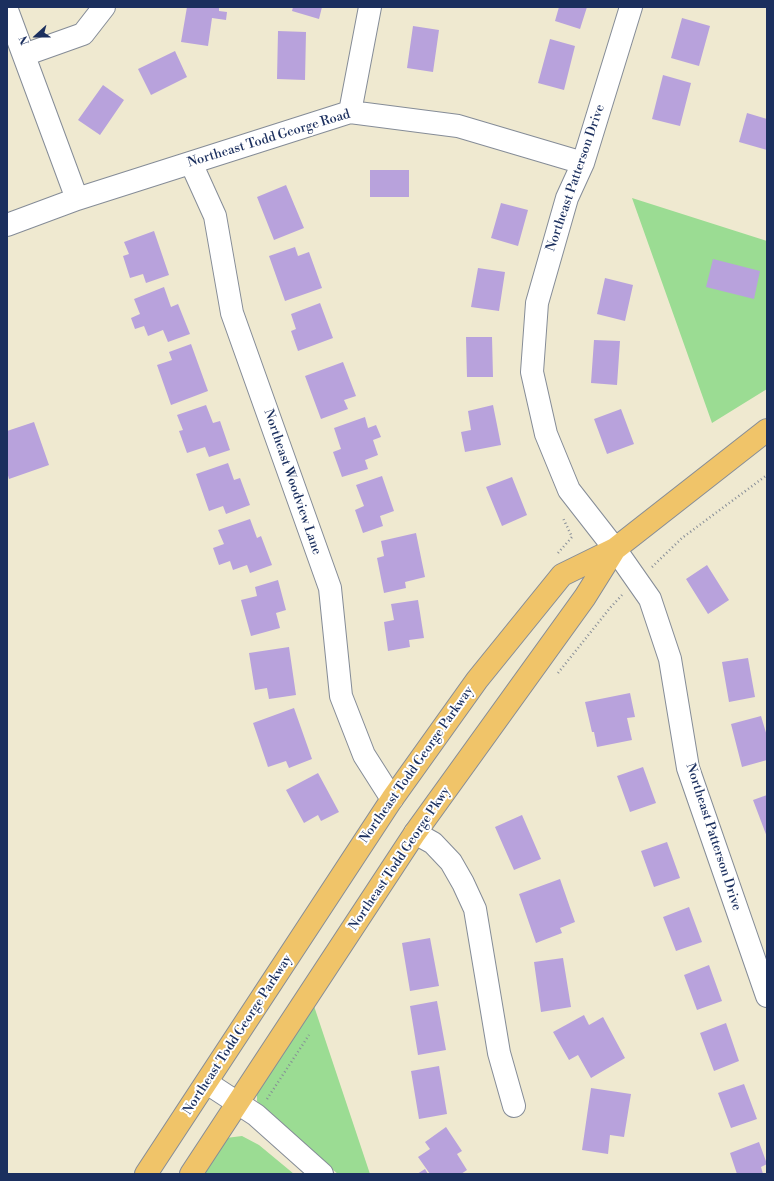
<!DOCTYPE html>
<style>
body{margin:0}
#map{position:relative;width:774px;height:1181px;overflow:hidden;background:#efe9d0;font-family:"Libre Bodoni",serif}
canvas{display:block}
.frame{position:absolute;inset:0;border:8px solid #1b2f5e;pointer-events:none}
.north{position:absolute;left:16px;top:16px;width:40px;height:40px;-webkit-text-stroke:3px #fff;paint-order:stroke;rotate:249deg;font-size:11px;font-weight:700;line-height:16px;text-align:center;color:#1b2f5e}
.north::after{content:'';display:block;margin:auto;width:14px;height:18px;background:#1b2f5e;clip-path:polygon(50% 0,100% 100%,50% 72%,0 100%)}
</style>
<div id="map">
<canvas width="774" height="1181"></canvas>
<div class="frame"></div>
<div class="north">N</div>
</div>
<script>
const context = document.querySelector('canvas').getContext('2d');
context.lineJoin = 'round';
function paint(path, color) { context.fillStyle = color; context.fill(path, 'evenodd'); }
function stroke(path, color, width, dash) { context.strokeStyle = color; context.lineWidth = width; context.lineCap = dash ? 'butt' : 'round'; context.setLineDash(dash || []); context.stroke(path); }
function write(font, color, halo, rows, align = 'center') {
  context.font = font + ' "Libre Bodoni",serif'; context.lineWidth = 4; context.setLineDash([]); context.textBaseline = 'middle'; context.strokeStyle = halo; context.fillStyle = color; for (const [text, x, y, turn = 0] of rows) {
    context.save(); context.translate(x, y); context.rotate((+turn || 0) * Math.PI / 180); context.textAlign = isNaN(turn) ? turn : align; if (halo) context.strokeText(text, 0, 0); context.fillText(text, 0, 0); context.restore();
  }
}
const green = new Path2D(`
 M632,198L767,241V389L712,423Z
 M312,1000L370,1174H338L265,1113L257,1101V1084Z
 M242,1136L259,1145L294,1174H195L226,1138Z`);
const building = new Path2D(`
 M187,7H219V11L227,12L226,20L212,18L208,46L181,42Z
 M293,7H322L319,19L292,11Z
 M559,7H587L580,29L555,21Z
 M682,18L710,26L699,66L671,58Z
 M413,26L439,30L433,72L407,68Z
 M278,31L306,32L305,80L277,79Z
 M550,39L575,46L564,90L538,83Z
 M175,51L187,77L151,95L138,69Z
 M663,75L691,83L680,126L652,119Z
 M103,85L124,100L100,135L78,120Z
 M747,113L767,119V150L739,142Z
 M370,170H409V197H370Z
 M286,185L304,228L274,240L257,197Z
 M501,203L528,210L518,246L491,238Z
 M154,231L169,275L146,283L143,274L130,278L123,256L129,254L124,242Z
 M295,247L298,256L309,252L322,288L285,301L269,256Z
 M713,259L760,271L754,299L706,287Z
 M478,268L505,272L499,311L471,307Z
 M605,278L633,285L625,321L597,314Z
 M164,287L171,307L178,304L190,334L168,342L163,330L148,336L144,326L135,329L131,318L140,314L134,299Z
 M320,303L333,338L298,351L291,331L296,329L291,314Z
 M466,337H492L493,377H467Z
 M594,340L620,341L617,385L591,383Z
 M191,344L208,391L171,405L157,365L172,360L169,352Z
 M343,362L356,396L344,400L348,409L321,419L305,376Z
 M206,405L213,423L220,421L230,450L209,457L205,447L187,453L179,431L183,430L177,415Z
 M493,405L501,445L465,452L461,432L471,430L468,411Z
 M621,409L634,444L607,454L594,419Z
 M365,417L368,428L376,425L381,437L373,440L378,455L365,460L368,469L342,477L333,452L341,449L334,428Z
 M34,422L49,465L9,479L7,472V431Z
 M228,463L234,480L240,478L250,505L226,514L223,506L209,511L196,474Z
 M382,476L394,511L380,516L383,526L363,533L355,510L364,506L356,485Z
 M512,477L527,515L502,526L486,487Z
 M250,519L257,538L261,536L272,565L250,573L247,565L233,570L230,561L219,565L213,548L224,544L218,530Z
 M416,533L425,577L405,582L406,588L384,593L377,558L384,556L381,541Z
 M707,565L729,600L708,614L686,579Z
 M278,580L286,610L276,613L280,628L251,636L241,600L257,596L255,587Z
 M418,600L424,638L409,640L410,647L388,651L384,622L394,620L391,604Z
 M289,647L296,695L269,699L267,688L255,690L249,653Z
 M748,658L755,697L729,702L722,662Z
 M630,693L635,717L627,718L632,740L597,747L594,732H592L585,702Z
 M294,708L312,759L289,768L286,761L268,767L253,723Z
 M761,716L767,736V760L742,767L731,724Z
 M643,767L656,803L630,812L617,776Z
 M318,773L339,812L321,821L318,815L304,823L286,790Z
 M767,795V837L753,800Z
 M522,815L541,859L514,870L495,827Z
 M667,842L680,878L654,887L641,851Z
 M560,879L575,922L560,928L562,933L536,943L519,894Z
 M689,907L702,942L676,951L663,917Z
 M430,938L439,986L410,991L402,943Z
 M563,958L571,1007L541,1012L534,962Z
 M709,965L722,1001L697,1010L684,975Z
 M437,1001L446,1050L418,1055L410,1006Z
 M584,1015L589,1025L603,1017L625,1058L591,1078L578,1055L569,1060L553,1032Z
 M726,1023L739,1061L714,1071L700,1033Z
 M439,1066L447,1114L419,1119L411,1071Z
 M744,1084L757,1119L731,1128L718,1093Z
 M591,1088L631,1094L624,1137L610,1135L608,1154L582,1150Z
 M446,1127L462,1151L457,1154L467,1170L461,1174H430L418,1157L430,1149L425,1142Z
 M759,1142L767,1164L761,1167L763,1174H737L730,1153Z
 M425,1169L428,1174H417Z`);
const path = new Path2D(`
 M558,553L572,537L563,518
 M652,567L682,538L767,475
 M558,673L610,608L622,595
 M267,1099L309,1035`);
const minor = new Path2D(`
 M631,7L583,163L567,198L537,303L532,372L546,434L569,490L615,549L650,599L670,659L688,768L767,996
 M7,10L77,199
 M24,55L83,34L104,7
 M350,112L370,7
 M191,163L215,216L232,313L330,588L341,696L364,755L392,799
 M7,225L77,199L350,112L458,126L583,163
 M415,833L433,843L451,862L463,883L475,909L499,1053L514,1106
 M207,1083L256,1115L322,1174`);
const major = new Path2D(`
 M146,1174L392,799L477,680L562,575L615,549L767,430
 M191,1174L415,833L585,597L615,549`);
const streetNames = [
 ["Northeast Todd George Road",269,139,-17],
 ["Northeast Patterson Drive",576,178,-71],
 ["Northeast Woodview Lane",292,482,71],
 ["Northeast Todd George Parkway",417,765,-55],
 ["Northeast Patterson Drive",713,837,72],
 ["Northeast Todd George Pkwy",400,859,-56],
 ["Northeast Todd George Parkway",238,1035,-57]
];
paint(green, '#9bdc93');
paint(building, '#b8a2dc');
stroke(minor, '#858c97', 24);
stroke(major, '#858c97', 24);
stroke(path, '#858c97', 2.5, [1, 3]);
stroke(minor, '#fff', 22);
stroke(major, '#f0c469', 22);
write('13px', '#1b2f5e', '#fff', streetNames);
</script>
